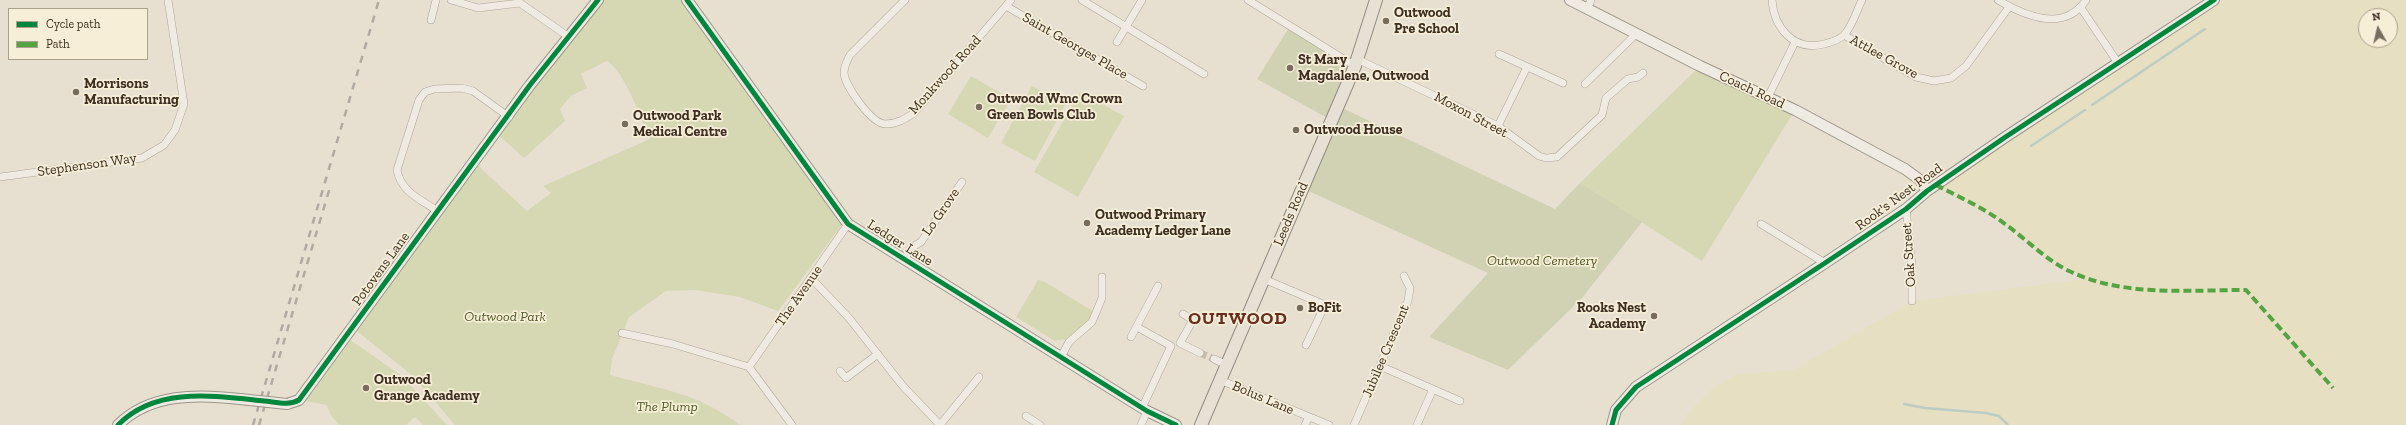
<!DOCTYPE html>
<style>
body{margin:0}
#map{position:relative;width:2406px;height:425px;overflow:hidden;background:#e7e0d1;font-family:"Zilla Slab",serif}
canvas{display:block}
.legend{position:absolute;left:8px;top:8px;width:140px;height:52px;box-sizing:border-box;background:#f7eed8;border:1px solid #ada18e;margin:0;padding:5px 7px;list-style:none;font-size:12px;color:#3d2e20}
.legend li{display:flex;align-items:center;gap:8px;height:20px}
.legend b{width:20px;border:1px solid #ada18e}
.north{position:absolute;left:2358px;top:8px;width:40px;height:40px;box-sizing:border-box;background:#f7eed8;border:1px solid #ada18e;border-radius:50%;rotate:352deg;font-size:11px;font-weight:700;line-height:16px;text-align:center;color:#3d2e20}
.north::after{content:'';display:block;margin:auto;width:14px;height:18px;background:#786c5e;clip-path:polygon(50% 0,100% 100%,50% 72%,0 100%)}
</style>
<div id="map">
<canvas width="2406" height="425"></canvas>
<ul class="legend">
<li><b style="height:5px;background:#00873e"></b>Cycle path</li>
<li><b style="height:5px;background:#54a441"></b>Path</li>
</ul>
<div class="north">N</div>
</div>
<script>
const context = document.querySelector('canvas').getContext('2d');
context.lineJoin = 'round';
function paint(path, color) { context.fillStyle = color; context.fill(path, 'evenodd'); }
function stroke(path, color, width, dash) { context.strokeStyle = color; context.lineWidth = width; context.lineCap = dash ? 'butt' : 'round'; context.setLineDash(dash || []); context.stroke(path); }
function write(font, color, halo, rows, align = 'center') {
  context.font = font + ' "Zilla Slab",serif'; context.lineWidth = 3.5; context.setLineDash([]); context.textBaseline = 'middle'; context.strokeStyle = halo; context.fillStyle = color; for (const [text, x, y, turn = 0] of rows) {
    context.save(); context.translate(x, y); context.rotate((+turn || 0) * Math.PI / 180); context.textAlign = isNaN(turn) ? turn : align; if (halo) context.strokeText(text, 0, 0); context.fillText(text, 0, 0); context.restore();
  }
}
const farmland = new Path2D(`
 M2214,0H2406V425H1680L1690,410L1712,389L1737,374L1793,370L1912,301L2086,279L2054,262L2004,223L1936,185ZM2366,16H2390V40H2366Z`);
const green = new Path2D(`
 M597,0H687L843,215L841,226L778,311L740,297L695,290L666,291L629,317L612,359L610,375C660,389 696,392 740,425H455L413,376L353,328L474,162L527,211L551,193L543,186L650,139C641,119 625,72 607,61L581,74L587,88L571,96L560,109L565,121L524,158L496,133Z
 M1700,66L1795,110L1702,261L1580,183Z
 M971,76L1011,99L988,138L948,114Z
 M1032,86L1066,103L1035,161L1001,143Z
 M1080,92L1124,116L1078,197L1034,172Z
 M1038,280L1045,282L1096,313L1069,342L1063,339L1055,341L1016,317Z
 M346,337L402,376L447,425H423L415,417L406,425H339L330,414L327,405L299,400Z`);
const cemetery = new Path2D(`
 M1290,26L1355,66L1338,106L1555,209L1580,183L1642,222L1582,298L1508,370L1429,337L1488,273L1302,188L1331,120L1257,79Z`);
const stream = new Path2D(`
 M2092,105L2205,29
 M2031,146L2085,110
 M1904,404L1925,408L1986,413L1999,416L2008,425`);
const streetTunnel = new Path2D(`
 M1200,353L1214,359`);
const street = new Path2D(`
 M451,0L478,8L520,3L569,37
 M905,0L850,55C847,61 844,66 844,73C845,86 871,123 885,124C897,124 905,119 914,113L1011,0
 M1082,0L1204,74
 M1248,0L1355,66
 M1772,0C1774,28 1794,52 1824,44C1831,42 1838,41 1844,35C1852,27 1857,10 1862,0
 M1998,0C2025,16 2064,33 2086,0
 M1006,6L1143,86
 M2081,8L2118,63
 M1587,9L1591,0
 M431,20L436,0
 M1844,35L1916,77L1934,81L1951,78L1966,66L2009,7
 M1117,42L1142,0
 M1499,54L1563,83
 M1357,59L1498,126L1539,156L1546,158L1557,157L1602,115L1606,98L1628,79L1638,77L1643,73
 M1585,84L1636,34
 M1768,97L1795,42
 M1498,126L1527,67
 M0,177L142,158L164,145L175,130L184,104L168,0
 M1906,209L1912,266V301
 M438,211C421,200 401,192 397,170L419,100L425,92L434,89L462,88L473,91L509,117
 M1761,224L1825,263
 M904,259L911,248L921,242L962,182
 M812,279L849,318L902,385L940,425L979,377
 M1264,279L1325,305L1306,345
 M1183,314L1193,320L1180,343L1200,353
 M1137,327L1171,346L1142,408
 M622,333L673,344L749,367L792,425
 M1131,337L1158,286
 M1061,357L1069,342L1092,322L1102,298V277
 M1214,359L1227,365
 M1380,366L1460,401
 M749,367L848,224
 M840,371L846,378L878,354
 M1220,380L1329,425
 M1026,416L1040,425
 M1141,425L1147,411
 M1305,425L1309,417
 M1354,425L1408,301L1410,288L1404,276
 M1417,425L1433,389`);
const secondary = new Path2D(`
 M687,0L848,224L1147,411L1176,425
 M1570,0L1700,66L1795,110L1905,169L1920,180L1927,191
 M287,404L299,400L530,85L598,0
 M118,425C150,393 198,394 240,399
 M1612,425L1616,410L1636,387L1825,263L1906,209L1927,191L2004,138L2214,0`);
const primary = new Path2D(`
 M1201,425L1355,66L1376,0`);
const rail = new Path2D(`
 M253,425L379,0
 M259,425L331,184`);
const secondaryBridge = new Path2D(`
 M240,399L287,404`);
const quiet = new Path2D(`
 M1936,185C1959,197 1984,208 2005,224C2026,239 2046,260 2069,271C2123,297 2188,290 2246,290L2333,388`);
const cycleway = new Path2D(`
 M687,0L848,224L1147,411L1176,425
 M118,425C156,386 215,396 264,401C276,402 289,406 299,400L530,85L598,0
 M1612,425L1616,410L1636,387L1825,263L1906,209L1927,191L2004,138L2214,0`);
const markers = [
 [1386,21,4,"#786c5e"],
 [1290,68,4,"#786c5e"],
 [76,92,4,"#786c5e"],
 [979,107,4,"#786c5e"],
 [625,124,4,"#786c5e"],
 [1296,130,4,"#786c5e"],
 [1087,223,4,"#786c5e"],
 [1300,308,4,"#786c5e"],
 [1654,316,4,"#786c5e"],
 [366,388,4,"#786c5e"]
];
const poiNames = [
 ["Outwood",1394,13],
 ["Pre School",1394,29],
 ["St Mary",1298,60],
 ["Magdalene, Outwood",1298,76],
 ["Morrisons",84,84],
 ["Manufacturing",84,100],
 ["Outwood Wmc Crown",987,99],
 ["Green Bowls Club",987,115],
 ["Outwood Park",633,116],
 ["Medical Centre",633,132],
 ["Outwood House",1304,130],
 ["Outwood Primary",1095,215],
 ["Academy Ledger Lane",1095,231],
 ["BoFit",1308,308],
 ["Rooks Nest",1646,308,"right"],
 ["Academy",1646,324,"right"],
 ["Outwood",374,380],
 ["Grange Academy",374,396]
];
const streetNames = [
 ["Saint Georges Place",1075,46,30],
 ["Attlee Grove",1884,57,29],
 ["Monkwood Road",945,75,-48],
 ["Coach Road",1752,90,25],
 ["Moxon Street",1471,115,28],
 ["Stephenson Way",87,165,-8],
 ["Rook's Nest Road",1899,197,-36],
 ["Lo Grove",941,212,-55],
 ["Leeds Road",1291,214,-67],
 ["Ledger Lane",900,243,32],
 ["Oak Street",1909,255,-94],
 ["Potovens Lane",381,269,-54],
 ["The Avenue",799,296,-55],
 ["Jubilee Crescent",1386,351,-67],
 ["Bolus Lane",1263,398,23]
];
const parkNames = [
 ["Outwood Cemetery",1542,261],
 ["Outwood Park",505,317],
 ["The Plump",667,407]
];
const districtNames = [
 ["OUTWOOD",1238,319]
];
paint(farmland, '#e6dfc2');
paint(green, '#d6d7b3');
paint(cemetery, '#d1d1b3');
stroke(stream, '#bcccc2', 2.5);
stroke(streetTunnel, '#c5bcae', 7, [7, 3.5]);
stroke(street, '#ada599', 8);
stroke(secondary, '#9c958a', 12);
stroke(primary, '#928b80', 14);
stroke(street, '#efebe3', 7);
stroke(secondary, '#efebe3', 10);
stroke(primary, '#e6e1d4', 12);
stroke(rail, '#afaaa2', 2.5, [7, 7]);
stroke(secondaryBridge, '#9c958a', 12, []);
stroke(secondaryBridge, '#efebe3', 10);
stroke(quiet, '#54a441', 4, [8, 4]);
stroke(cycleway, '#00873e', 5);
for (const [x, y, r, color] of markers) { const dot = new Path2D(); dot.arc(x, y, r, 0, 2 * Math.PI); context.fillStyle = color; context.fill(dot); stroke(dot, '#f7eed8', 1.5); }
write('bold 14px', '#3d2e20', '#f7eed8', poiNames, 'left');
write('14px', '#3d2e20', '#f7eed8', streetNames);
write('italic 14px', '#4d5a26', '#f7eed8', parkNames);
context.letterSpacing = '1px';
write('bold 18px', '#6b2e1e', '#f7eed8', districtNames);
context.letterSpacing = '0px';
</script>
